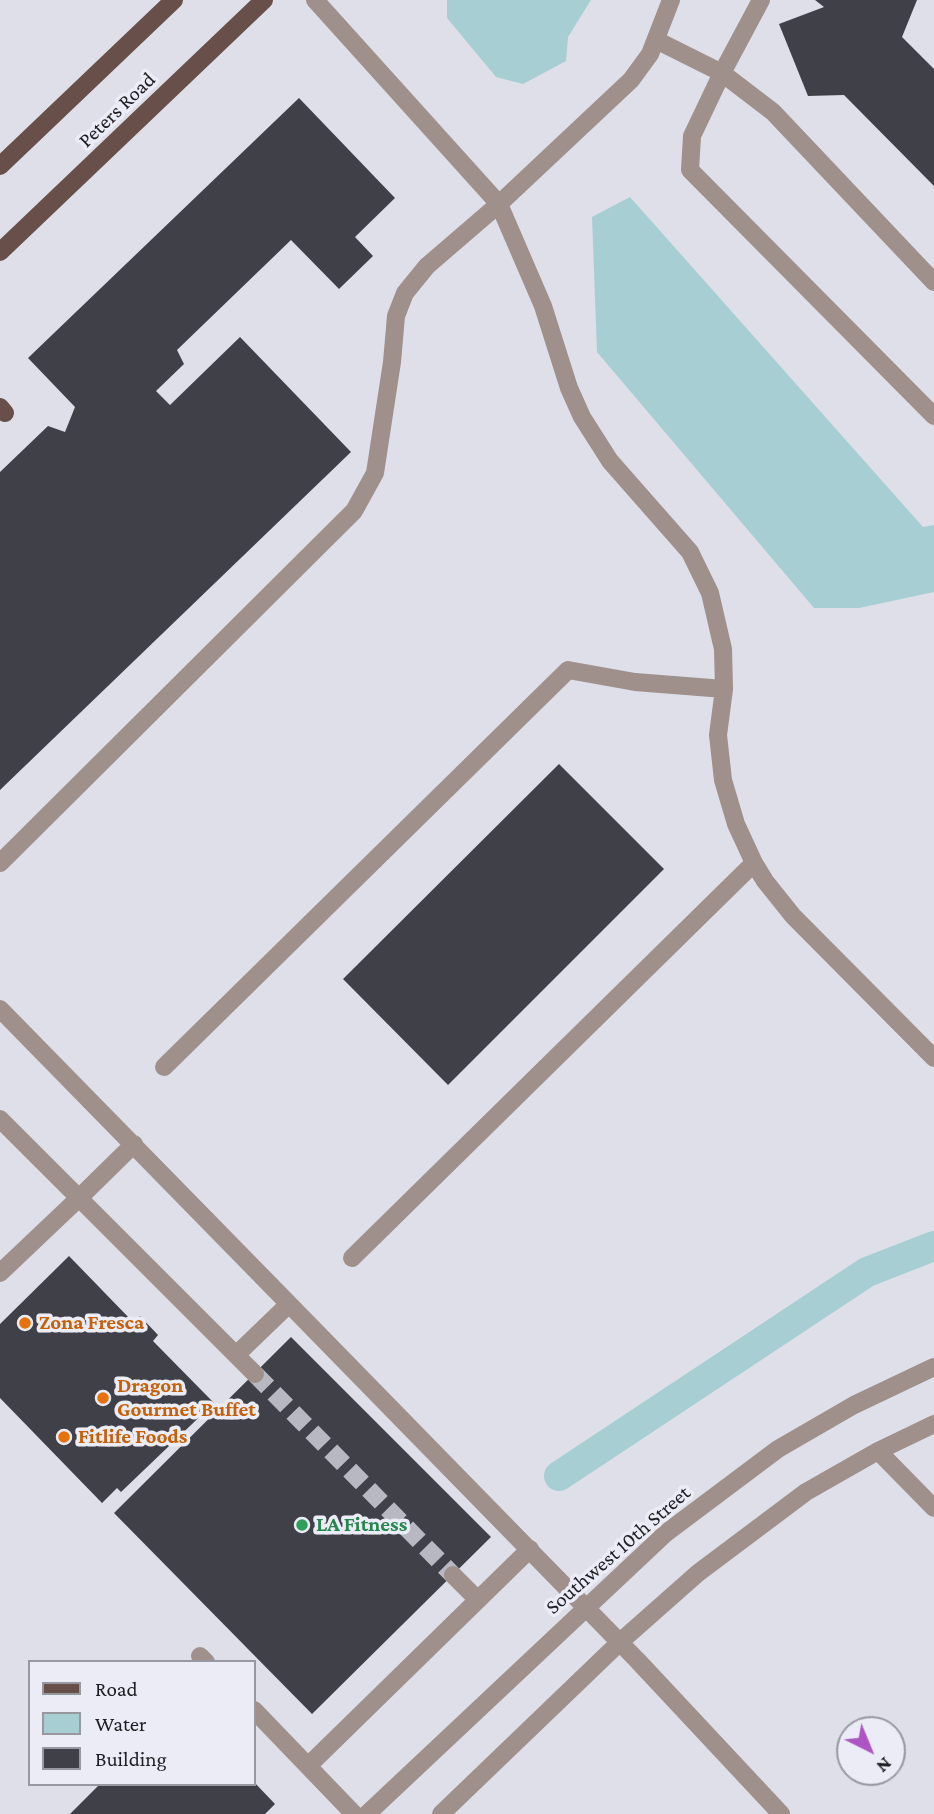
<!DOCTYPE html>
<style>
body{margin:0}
#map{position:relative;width:934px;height:1814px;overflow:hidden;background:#dedfe9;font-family:"Crimson Pro",serif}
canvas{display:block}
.legend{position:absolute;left:28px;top:1660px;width:228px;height:126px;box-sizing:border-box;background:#ebecf6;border:2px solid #9899a0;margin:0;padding:9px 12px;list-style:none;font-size:21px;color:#1c1d20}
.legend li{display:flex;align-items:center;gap:14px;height:35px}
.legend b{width:35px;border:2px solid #9899a0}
.north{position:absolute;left:836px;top:1716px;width:70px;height:70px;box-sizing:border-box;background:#ebecf6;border:2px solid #9899a0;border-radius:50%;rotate:137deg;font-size:19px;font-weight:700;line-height:28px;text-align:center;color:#1c1d20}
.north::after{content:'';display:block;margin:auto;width:24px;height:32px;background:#ad55c2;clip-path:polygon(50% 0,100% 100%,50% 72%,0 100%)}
</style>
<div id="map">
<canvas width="934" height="1814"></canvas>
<ul class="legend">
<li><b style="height:9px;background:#684f49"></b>Road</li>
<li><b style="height:19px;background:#a7ced3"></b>Water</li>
<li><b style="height:19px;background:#404148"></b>Building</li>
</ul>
<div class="north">N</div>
</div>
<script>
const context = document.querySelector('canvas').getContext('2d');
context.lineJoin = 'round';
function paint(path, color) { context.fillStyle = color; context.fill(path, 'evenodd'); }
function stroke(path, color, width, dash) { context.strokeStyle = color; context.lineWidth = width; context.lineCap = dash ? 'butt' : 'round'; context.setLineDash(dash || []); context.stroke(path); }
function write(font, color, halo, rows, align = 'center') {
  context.font = font + ' "Crimson Pro",serif'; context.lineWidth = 7; context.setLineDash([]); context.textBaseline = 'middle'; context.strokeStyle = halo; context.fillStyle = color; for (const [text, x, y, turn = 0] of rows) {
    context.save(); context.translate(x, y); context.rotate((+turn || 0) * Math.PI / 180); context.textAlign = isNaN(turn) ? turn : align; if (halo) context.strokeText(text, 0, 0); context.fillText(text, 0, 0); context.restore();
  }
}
const water = new Path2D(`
 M447,0H591L568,37L566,61L523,84L496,77L447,18Z
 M630,197L923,527L934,525V592L859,608H814L597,352L592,217Z`);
const canal = new Path2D(`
 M559,1476L867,1272L934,1246`);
const building = new Path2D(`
 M815,0H917L902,37L934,69V186L844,95L808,96L779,24L824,7Z
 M299,98L395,198L355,237L373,256L339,289L291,240L177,350L184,364L156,391L170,405L240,337L351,452L0,790V472L48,426L65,432L75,407L28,358Z
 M559,764L664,869L448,1085L343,979Z
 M69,1256L134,1323L140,1316L158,1335L153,1341L214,1403L121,1492L117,1488L102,1503L0,1398V1324Z
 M291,1337L491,1537L312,1714L114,1513Z
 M254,1782L275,1804L265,1814H70L100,1784H254Z`);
const minorTunnel = new Path2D(`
 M255,1374L453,1575`);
const minor = new Path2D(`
 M315,0L499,204L543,306L569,388L582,417L610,461L690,552L710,593L723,649L724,689L718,735L723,780L736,824L754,863L765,881L793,916L934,1058
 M761,0L722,73L773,112L934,282
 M656,40L722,73L692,136L690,170L934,416
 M0,863L354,511L375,473L392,362L396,316L405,293L427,266L499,204L631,80L650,54L671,0
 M0,1009L289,1304L236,1355L79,1198L134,1144
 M164,1067L568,670L635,682L724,689
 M0,1119L79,1198L0,1273
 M352,1258L754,863
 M289,1304L638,1661L781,1814
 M236,1355L255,1374
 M878,1451L934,1508
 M453,1575L478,1600
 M200,1656L206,1662
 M254,1710L354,1814
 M308,1766L530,1549
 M367,1814L666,1533L778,1449L854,1405L934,1367
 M441,1814L620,1642L698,1573L806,1492L878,1451L934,1424`);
const major = new Path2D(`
 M0,166L174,0
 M0,252L264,0
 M0,407L5,413`);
const markers = [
 [25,1323,7,"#e8710a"],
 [103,1398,7,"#e8710a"],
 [64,1437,7,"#e8710a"],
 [302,1525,7,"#2e9e5b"]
];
const streetNames = [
 ["Peters Road",117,110,-44],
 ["Southwest 10th Street",618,1550,-41]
];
const foodNames = [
 ["Zona Fresca",39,1323],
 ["Dragon",117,1386],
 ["Gourmet Buffet",117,1410],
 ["Fitlife Foods",78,1437]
];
const leisureNames = [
 ["LA Fitness",316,1525]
];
paint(water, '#a7ced3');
stroke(canal, '#a7ced3', 30);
paint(building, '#404148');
stroke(minorTunnel, '#b7b8c1', 18, [18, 9]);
stroke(minor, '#9f908c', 18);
stroke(major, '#684f49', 18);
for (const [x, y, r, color] of markers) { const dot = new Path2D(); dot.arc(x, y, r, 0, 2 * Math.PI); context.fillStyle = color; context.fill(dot); stroke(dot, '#ebecf6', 2.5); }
write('21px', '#1c1d20', '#ebecf6', streetNames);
write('bold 21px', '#c56008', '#ebecf6', foodNames, 'left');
write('bold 21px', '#27864d', '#ebecf6', leisureNames, 'left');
</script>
